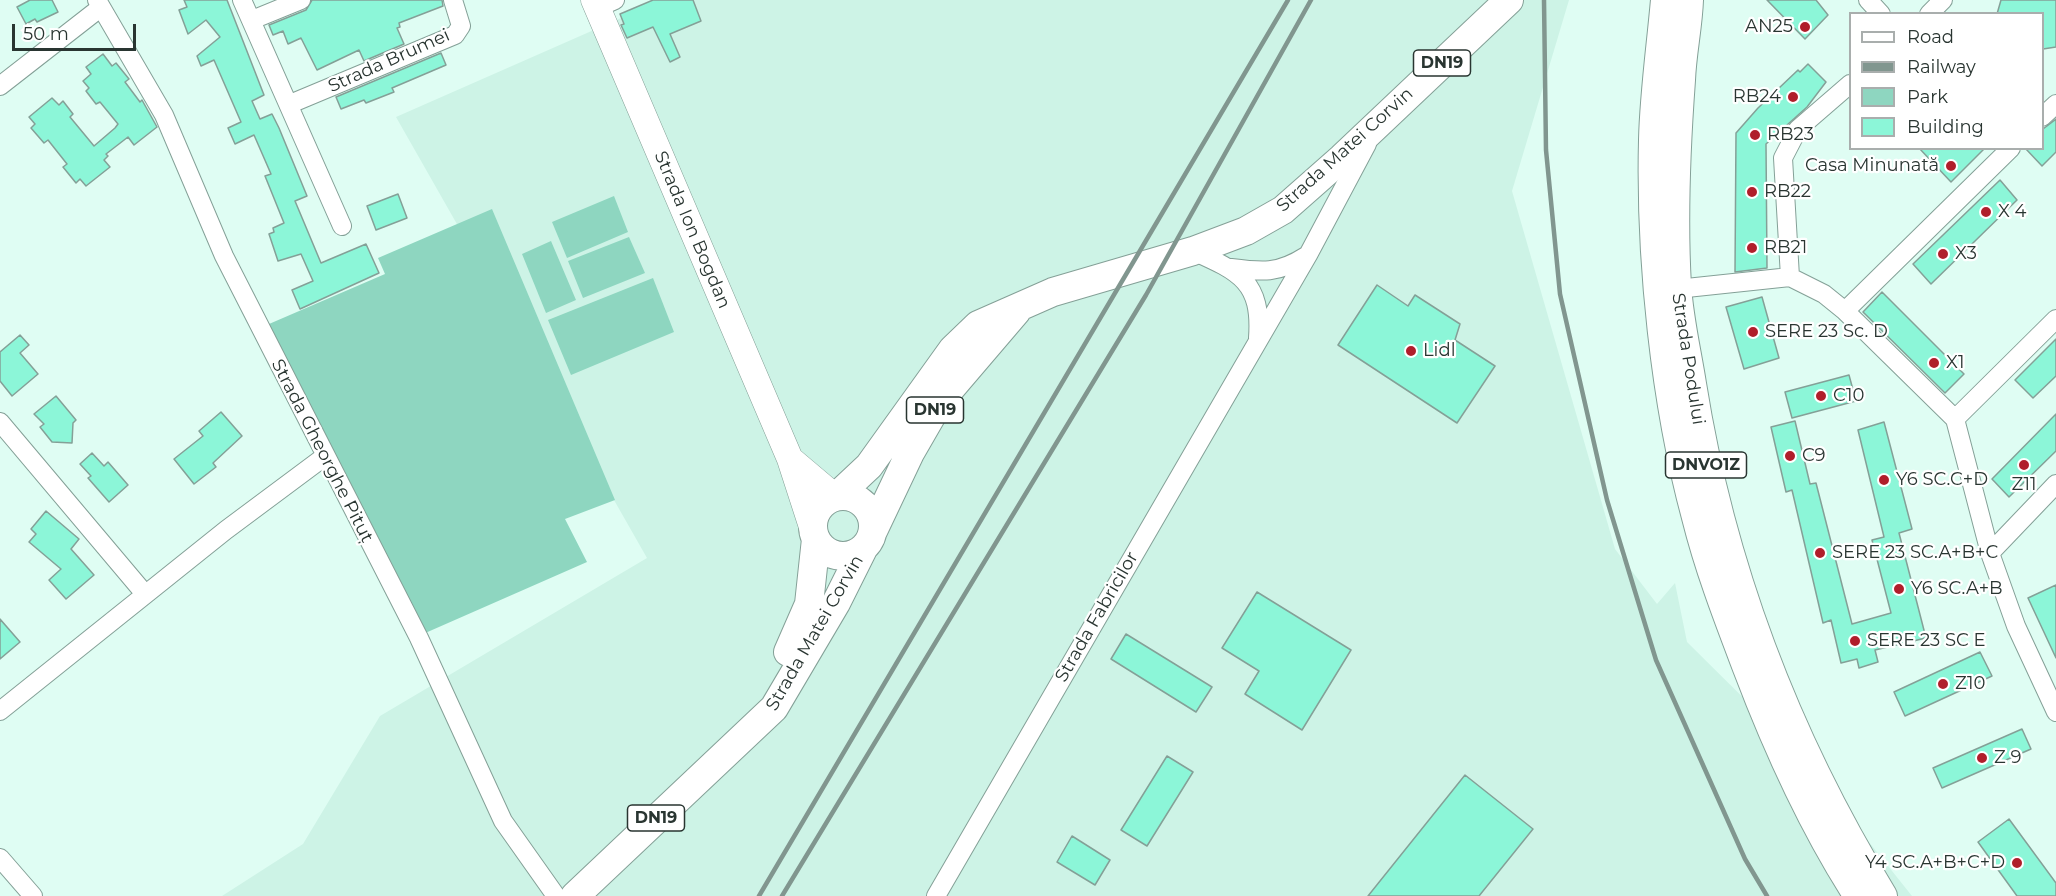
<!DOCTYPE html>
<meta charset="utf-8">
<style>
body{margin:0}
#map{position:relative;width:2056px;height:896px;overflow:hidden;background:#dffdf3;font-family:Montserrat,sans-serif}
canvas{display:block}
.legend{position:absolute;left:1849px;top:12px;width:195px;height:138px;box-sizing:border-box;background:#fff;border:2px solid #a9aead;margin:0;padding:8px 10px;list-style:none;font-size:18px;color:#293531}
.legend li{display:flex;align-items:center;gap:12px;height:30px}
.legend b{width:30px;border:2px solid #a9aead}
.scale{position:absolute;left:12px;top:24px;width:124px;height:27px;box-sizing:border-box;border:3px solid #293531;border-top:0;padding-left:8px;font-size:18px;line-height:21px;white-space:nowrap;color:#293531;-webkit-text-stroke:4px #fff;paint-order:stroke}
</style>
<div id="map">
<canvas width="2056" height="896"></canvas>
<ul class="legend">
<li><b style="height:8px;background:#fff"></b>Road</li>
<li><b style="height:8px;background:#81968f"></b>Railway</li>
<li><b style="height:16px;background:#8ed6c0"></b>Park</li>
<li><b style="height:16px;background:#8cf6d8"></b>Building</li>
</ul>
<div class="scale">50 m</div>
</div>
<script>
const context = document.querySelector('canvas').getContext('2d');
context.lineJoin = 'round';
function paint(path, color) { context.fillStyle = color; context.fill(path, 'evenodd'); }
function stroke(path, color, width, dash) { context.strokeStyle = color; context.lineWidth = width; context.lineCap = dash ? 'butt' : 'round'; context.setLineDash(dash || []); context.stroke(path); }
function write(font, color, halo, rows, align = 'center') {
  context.font = font + ' Montserrat,sans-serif'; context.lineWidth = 4.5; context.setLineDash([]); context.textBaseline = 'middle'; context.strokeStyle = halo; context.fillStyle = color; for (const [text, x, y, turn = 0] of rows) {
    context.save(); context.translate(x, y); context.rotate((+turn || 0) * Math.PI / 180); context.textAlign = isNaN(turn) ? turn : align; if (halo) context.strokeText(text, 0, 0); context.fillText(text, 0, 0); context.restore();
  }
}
const built = new Path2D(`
 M662,0H1569L1512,191L1615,549L1657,604L1675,583L1687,642L1793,747L1912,896H222L303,844L380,716L647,558L396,117Z`);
const green = new Path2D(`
 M614,196L628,232L567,258L552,222Z
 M492,209L615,500L565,519L587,562L423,634L269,324L385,274L378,258Z
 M629,237L645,273L583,298L568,261Z
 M551,241L576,300L546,313L522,254Z
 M653,278L674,332L571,375L548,320Z`);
const building = new Path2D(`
 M30,0H52L58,12L37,22L35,19L26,24L17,7Z
 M184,0H227L264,95L252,101L260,119L272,114L279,128L307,196L295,201L321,263L366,244L379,273L300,309L292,290L313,281L301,254L278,261L269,234L274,232L273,228L284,223L265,176L271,174L254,135L235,144L228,128L241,122L214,60L201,66L197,56L220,37L206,20L188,34L179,10L187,7Z
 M312,0H442L443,6L399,23L400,27L397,28L404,44L364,61L359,50L317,70L301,38L288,44L283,31L273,35L269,25L306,10Z
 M653,0H693L701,21L670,34L680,57L670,62L653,27L627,38L621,25L624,24L620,14Z
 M1767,0H1816L1828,15L1805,39Z
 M2001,0H2056V47L2043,49V14H1997Z
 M441,53L446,65L392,88L394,92L366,103L364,100L341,109L336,97Z
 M103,54L112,66L116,63L129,79L125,82L140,102L142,100L157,127L134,145L128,137L106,154L108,156L104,160L110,167L86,186L80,179L76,183L63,167L67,164L48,140L44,143L31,128L35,124L29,117L52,98L59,105L63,101L73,114L70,117L94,146L115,128L118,124L100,102L96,104L86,91L89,88L83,81L91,74L86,67Z
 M1808,64L1826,82L1807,107L1766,144L1767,268L1735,272L1736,133L1758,108L1798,70L1800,72Z
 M2056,119V152L2042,166L2025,148H2043V129Z
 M1919,148H1985L1951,182Z
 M2000,180L2017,200L1931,284L1913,264Z
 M398,194L407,218L376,230L367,206Z
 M1377,285L1408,306L1415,295L1460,324L1455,340L1495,366L1457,423L1338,345Z
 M1882,292L1964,374L1945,393L1863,312Z
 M1762,297L1779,358L1744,369L1726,307Z
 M20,335L29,345L20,353L38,374L12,396L0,381V352Z
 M2056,339V376L2033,398L2015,380Z
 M1849,375L1856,401L1792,418L1785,392Z
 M56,396L76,420L73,423L72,443L52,442L40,427L44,424L34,414Z
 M221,412L242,436L213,463L216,467L194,484L174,459L203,436L199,431Z
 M2056,414V451L2009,497L1992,479Z
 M1795,421L1810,484L1816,483L1852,624L1891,613L1872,540L1884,537L1858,430L1884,422L1912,529L1899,533L1926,638L1875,650L1878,662L1859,668L1857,659L1841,663L1831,620L1823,623L1792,490L1786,492L1771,427Z
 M92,453L104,466L108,462L128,485L109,502L88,478L91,476L80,464Z
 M46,511L79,539L71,549L94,575L66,599L49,580L61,569L29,542L36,534L31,529Z
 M2056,585V658L2028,598Z
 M1257,592L1351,650L1302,730L1245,694L1259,671L1222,648Z
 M0,619L20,642L0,659Z
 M1126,634L1212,687L1196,712L1111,659Z
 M1980,652L1992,676L1905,716L1894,692Z
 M2022,729L2031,749L1942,788L1933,768Z
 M1167,756L1193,772L1147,846L1121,830Z
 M1465,775L1533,829L1479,896H1368Z
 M2009,819L2056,883V896H2017L1978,842Z
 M1072,836L1110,860L1095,885L1057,862Z`);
const minor = new Path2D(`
 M97,0L164,115L224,256L419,638L503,821L556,896
 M242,0L342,226
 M1868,0L1881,14
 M597,8L615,0
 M1929,14L1943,0
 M252,20L301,0
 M0,86L100,8
 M290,104L455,35L461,26L453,0
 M2042,117L2056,104
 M1193,251C1240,272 1262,282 1258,338
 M1231,268C1262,272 1278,274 1306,256
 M1790,277L1783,158L1798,129L1850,84
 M1677,289L1790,277L1824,294L1845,311L1955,419L1990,553L2016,626L2056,712
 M1845,311L2011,148
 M1955,419L2056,319
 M0,422L145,594
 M1990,553L2056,484
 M0,711L226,530L324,457
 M0,858L33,896
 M936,896L1308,255L1367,144`);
const secondary = new Path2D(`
 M594,0L790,459L814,533
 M790,459L835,497`);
const primary = new Path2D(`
 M1665,0C1661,46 1654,94 1653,140C1650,259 1665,403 1696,517C1709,569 1728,618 1747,668C1777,747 1812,825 1858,896
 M1689,0C1688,27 1682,53 1681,80C1676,148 1673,218 1677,286C1679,319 1687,352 1692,384C1721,566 1787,739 1883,896
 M813 526a30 30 0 1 1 60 0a30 30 0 1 1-60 0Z
 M837,496L869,466L953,349L978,325L1053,292L1193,251L1246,231L1283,210L1342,158L1509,0
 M873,531L910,453L940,401L1016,312
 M788,652L809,604L816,539
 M575,896L774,708L836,603L863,549`);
const rail = new Path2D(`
 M1544,0L1546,150L1560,294L1607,500L1656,660L1745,859L1767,896
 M759,896L1288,0
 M782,896L1146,295L1311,0`);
const markers = [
 [1805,27,6,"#b01e2b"],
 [1793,97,6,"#b01e2b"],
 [1755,135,6,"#b01e2b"],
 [1951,166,6,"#b01e2b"],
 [1752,192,6,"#b01e2b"],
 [1986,212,6,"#b01e2b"],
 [1752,248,6,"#b01e2b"],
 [1943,254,6,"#b01e2b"],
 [1753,332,6,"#b01e2b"],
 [1411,351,6,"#b01e2b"],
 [1934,363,6,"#b01e2b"],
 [1821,396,6,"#b01e2b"],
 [1790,456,6,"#b01e2b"],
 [2024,465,6,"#b01e2b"],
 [1884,480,6,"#b01e2b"],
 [1820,553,6,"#b01e2b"],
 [1899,589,6,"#b01e2b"],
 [1855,641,6,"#b01e2b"],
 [1943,684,6,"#b01e2b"],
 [1982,758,6,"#b01e2b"],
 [2017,863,6,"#b01e2b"]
];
const shields = [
 [1442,63,57],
 [935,410,57],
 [1706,465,81],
 [656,818,57]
];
const shieldNames = [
 ["DN19",1442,63],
 ["DN19",935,410],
 ["DNVO1Z",1706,465],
 ["DN19",656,818]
];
const poiNames = [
 ["AN25",1793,27,"right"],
 ["RB24",1781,97,"right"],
 ["RB23",1767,135],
 ["Casa Minunată",1939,166,"right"],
 ["RB22",1764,192],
 ["X 4",1998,212],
 ["RB21",1764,248],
 ["X3",1955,254],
 ["SERE 23 Sc. D",1765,332],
 ["Lidl",1423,351],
 ["X1",1946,363],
 ["C10",1833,396],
 ["C9",1802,456],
 ["Y6 SC.C+D",1896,480],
 ["Z11",2024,485,"center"],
 ["SERE 23 SC.A+B+C",1832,553],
 ["Y6 SC.A+B",1911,589],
 ["SERE 23 SC E",1867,641],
 ["Z10",1955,684],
 ["Z 9",1994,758],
 ["Y4 SC.A+B+C+D",2005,863,"right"]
];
const streetNames = [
 ["Strada Brumei",389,61,-24],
 ["Strada Matei Corvin",1345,150,-42],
 ["Strada Ion Bogdan",692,230,67],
 ["Strada Podului",1688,359,81],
 ["Strada Gheorghe Pituț",322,451,63],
 ["Strada Fabricilor",1097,617,-60],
 ["Strada Matei Corvin",815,633,-60]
];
paint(built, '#cdf3e6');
paint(green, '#8ed6c0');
paint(building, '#8cf6d8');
stroke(building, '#84a097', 1.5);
stroke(minor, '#84a097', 20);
stroke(secondary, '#84a097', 27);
stroke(primary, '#84a097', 30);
stroke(minor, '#fff', 18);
stroke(secondary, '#fff', 26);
stroke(primary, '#fff', 28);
stroke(rail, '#81968f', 4.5);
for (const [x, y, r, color] of markers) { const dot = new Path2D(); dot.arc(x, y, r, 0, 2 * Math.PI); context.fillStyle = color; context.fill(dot); stroke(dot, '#fff', 2); }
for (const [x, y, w] of shields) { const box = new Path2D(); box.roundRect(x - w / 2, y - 13, w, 26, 4.5); context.fillStyle = '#fff'; context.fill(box); stroke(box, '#293531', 1.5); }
write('bold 16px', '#293531', null, shieldNames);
write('18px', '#293531', '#fff', poiNames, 'left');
write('18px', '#293531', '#fff', streetNames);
</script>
